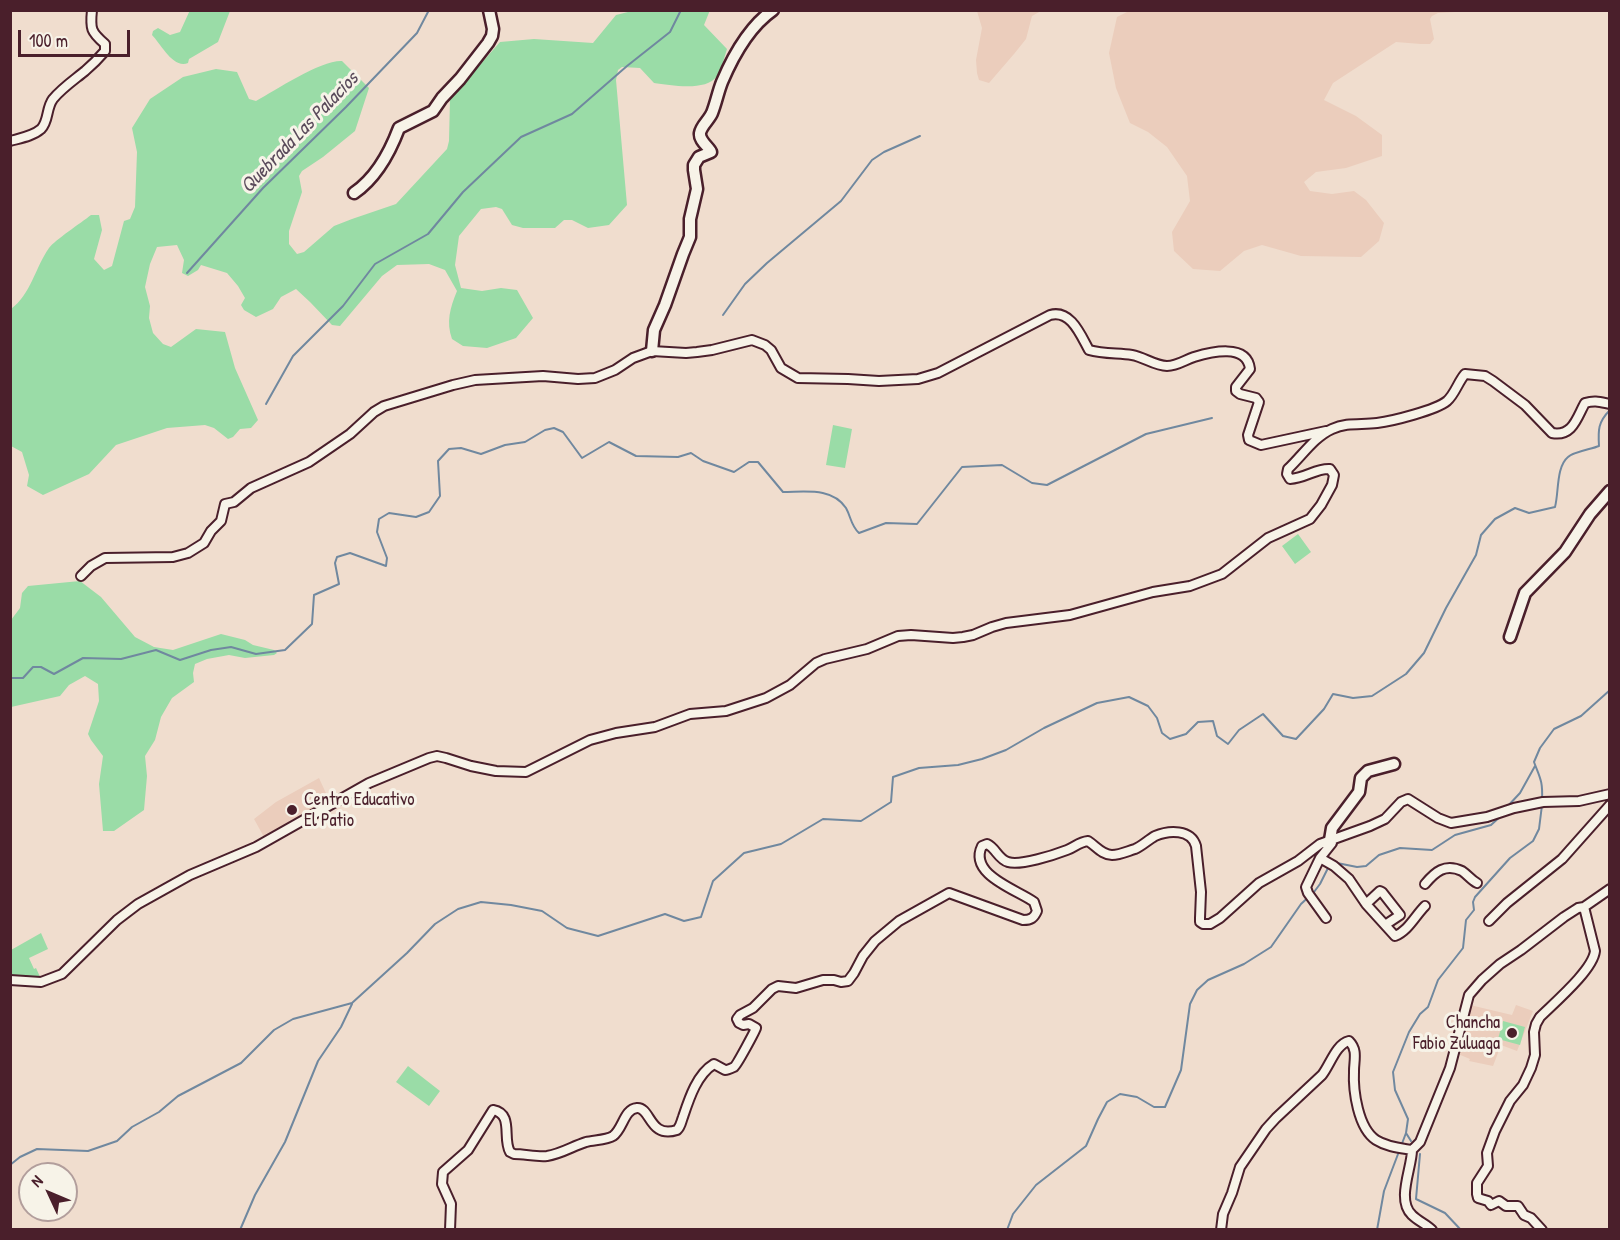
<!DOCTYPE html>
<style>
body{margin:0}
#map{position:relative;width:1620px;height:1240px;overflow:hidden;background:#f0ddce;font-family:"Patrick Hand",sans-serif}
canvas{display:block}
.frame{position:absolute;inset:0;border:12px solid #4a1f2b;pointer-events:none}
.north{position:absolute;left:18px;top:1162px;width:60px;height:60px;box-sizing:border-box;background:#f7f3e8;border:2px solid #b29e9c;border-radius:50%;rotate:314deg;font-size:16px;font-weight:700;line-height:24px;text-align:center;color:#4a1f2b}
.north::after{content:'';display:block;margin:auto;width:21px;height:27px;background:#4a1f2b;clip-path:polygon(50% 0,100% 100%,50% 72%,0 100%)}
.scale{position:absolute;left:18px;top:30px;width:112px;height:27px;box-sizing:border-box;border:3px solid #4a1f2b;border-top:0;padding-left:8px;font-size:18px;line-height:21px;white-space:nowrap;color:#4a1f2b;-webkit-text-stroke:4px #f7f3e8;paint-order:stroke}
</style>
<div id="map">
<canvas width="1620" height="1240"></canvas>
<div class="frame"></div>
<div class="north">N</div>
<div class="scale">100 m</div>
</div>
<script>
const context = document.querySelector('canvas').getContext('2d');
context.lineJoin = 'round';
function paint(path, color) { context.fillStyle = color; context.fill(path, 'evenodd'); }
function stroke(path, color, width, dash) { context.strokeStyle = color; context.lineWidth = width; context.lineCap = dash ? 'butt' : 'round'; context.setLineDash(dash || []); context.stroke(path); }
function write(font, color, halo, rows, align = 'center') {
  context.font = font + ' "Patrick Hand",sans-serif'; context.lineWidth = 6; context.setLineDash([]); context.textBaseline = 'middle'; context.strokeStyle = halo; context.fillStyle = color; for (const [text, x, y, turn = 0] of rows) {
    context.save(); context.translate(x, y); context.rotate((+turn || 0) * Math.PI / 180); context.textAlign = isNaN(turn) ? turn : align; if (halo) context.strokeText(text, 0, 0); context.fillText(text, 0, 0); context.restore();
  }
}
const built = new Path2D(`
 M977,11H1041L1032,16L1026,39L1014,54L989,83L979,80L977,73L976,60L982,28Z
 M1129,11V10L1472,11L1438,13L1432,16L1430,19L1434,39L1430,44H1421L1396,42L1333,83L1324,100L1356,116L1382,135V156L1346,168L1316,172L1304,182L1310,191L1332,194L1354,191L1366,200L1384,223L1379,241L1361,257L1301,256L1262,245L1244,251L1220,271L1193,269L1174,251L1172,232L1190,201L1187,176L1167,147L1148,132L1130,123L1116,88L1109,53L1117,17Z
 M319,778L330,802L264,837L254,819L276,802Z
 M1470,1005L1512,1015L1516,1005L1533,1011L1517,1051L1501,1045L1493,1066L1469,1061L1470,1059L1458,1054Z`);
const green = new Path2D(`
 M190,10L230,11L218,42L189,59L188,63C173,69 161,44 152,35L153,31L158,28L170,35L180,32Z
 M710,10L704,25L727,49C724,58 722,68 717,76C706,92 671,85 654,83L640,68L622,67L618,70L616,80L627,205L609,225L588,228L572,220H564L555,228H523L512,225L502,209L496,207L481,209L459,236L455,265L461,288L482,291L501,288L517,290L533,318L516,338L487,348L463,346L452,339C446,322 450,308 457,291L445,270L429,264L397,265L382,276L340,326L332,325L310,302L296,289L281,297L273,309L256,317L244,310L241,305L245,298L238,286L227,273L201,265L198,270L188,276L182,273L184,260L177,245L157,247L150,264L145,287L150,306L149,318L153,333L163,344L171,347L196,329L225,332L235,368L258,420L251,428L240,429L233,437L228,439L214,428L205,425L167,428L116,445L89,474L43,495L27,486L29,475L22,452L11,446V309C31,294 35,268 49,248C55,240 81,223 91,215H99L102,230L94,259L104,270L112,266L124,221L130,219L135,207L137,152L132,128L150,99L183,77L216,69L237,72L249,99L256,101C276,90 321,60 342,61L369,88L355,131L323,157L302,171L299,176L302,192L289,231V244L297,254L304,252L334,226L352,219L396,204L447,149L449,141L450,99L500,42L534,39L593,43L616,15L632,11Z
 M833,425L852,429L845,468L826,465Z
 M1298,534L1311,552L1295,564L1282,546Z
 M80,581L101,597L135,637L154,647L173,650L221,634L245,640L253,645L274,650L277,653L274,655L245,658L229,655L207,659L195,664L193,673L194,682L172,698L161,717L155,740L145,756L147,776L144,810L114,831H103L99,784L103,756L91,740L88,734L99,701L98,684L85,676L69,685L60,696L11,707V620L20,608L22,593L28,586Z
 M41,933L48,949L29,958L34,969L36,968L41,979L11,977V950Z
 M1503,1021L1525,1027L1520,1045L1498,1039Z
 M408,1066L440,1091L429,1106L396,1082Z`);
const stream = new Path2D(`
 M187,273L263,188L346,107L417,33L429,10
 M723,315L745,284L767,263L841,201L872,160L884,152L920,136
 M266,404L293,356L343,306L375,264L428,234L463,192L521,137L572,114L627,66L670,32L681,10
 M10,678H23L33,667H41L54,674L83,658L121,659L156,650L180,660L211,650L231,647L256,654L285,650L312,624L314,595L339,584L335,563L337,557L350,553L386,566L387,558L377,532L379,519L389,513L416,517L429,512L440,496L438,461L449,449L461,448L481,454L505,445L525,442L545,430L554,428L563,432L582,458L609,442L636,456L678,457L691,453L703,461L734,472L749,462H758L783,492C805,492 832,487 846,508C851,517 851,526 859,533L886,523L917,524L962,467L1002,465L1032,483L1047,485L1146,434L1212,418
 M1542,800C1543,781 1540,778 1534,762L1540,748L1554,729L1581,716L1610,690
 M1506,808L1520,793L1535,766
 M1337,863L1357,867L1366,866L1379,855L1400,848L1432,850L1455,835L1491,825L1502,815
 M1406,1133L1411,1141
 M1420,1154L1416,1199L1445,1213L1461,1230
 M10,1165L20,1157L37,1149L88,1151L117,1141L132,1127L159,1112L178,1096L241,1063L274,1030L293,1019L352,1003L407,953L435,924L458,909L481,902L511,905L542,911L567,928L598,936L665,914L684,921L701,917L713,881L744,853L781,844L823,819L861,821L891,802L893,777L919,768L958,765L982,759L1006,750L1044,728L1097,703L1129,697L1148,706L1157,718L1162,733L1170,739L1186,734L1198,722L1213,721L1217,736L1228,744L1239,730L1263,714L1283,736L1296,739L1324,709L1333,694L1353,698L1372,696L1406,674L1424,653L1446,608L1476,555L1481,535L1495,519L1515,508L1529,513L1555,507C1559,492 1556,467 1568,457C1573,452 1592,449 1599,446C1598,430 1598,422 1610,410
 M240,1230L255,1195L285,1142L318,1061L341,1027L352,1004
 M1007,1230L1013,1214L1036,1185L1086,1146L1098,1119L1107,1102L1120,1094L1137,1097L1154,1107H1165L1181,1070L1190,1004L1197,990L1208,980L1244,964L1271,947L1301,904L1314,892L1320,884L1329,866
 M1377,1230L1384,1191L1406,1133L1408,1119L1395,1090L1393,1072L1409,1032L1420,1014L1428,1007L1438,980L1463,948L1466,920L1474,910L1473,902L1475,897L1510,858L1533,841L1539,829L1542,805`);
const street = new Path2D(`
 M10,141C21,138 33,136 41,129C49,121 46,108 53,99C62,88 74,80 85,71C92,65 99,58 105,51V44C91,32 90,29 92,10
 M81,576L91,566L105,558L173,557L188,553L204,543L211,531L221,521L225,504L234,502L251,488L309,462L350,434L374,412L384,406L453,385L475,380L543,376L578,379L595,378L615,370L633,358L652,351L686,353L697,352L712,350L752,340L765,345L771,350L781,368L798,378L848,379L879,381L918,379L938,373L1050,315C1071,309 1081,336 1089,350C1103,354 1118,353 1132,355C1144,357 1155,366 1167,366C1177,366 1185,360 1194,357C1211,352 1247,343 1250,369L1236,387V391L1240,394L1256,398L1259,402L1248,435L1249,440L1261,445L1326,431
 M1320,858L1334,866L1349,879L1366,904L1395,936C1408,931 1415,916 1425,906
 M1425,884C1435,872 1445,863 1462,871C1468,875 1471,880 1477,883
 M1366,904L1380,891L1382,892L1400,915L1385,925
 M1326,918L1308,893L1306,887L1320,858L1332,843L1330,840
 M1489,921L1507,903L1562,859L1610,805
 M10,980L41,982L62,974L117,920L138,904L190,875L256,847L369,783L429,758L437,756L446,758L471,766L496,771L526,772L590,740L616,733L655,727L690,714L726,711L766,698L790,685L816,663L825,659L867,649L898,636L911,635L953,638L963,637L973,635L992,627L1006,623L1070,615L1153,592L1190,586L1222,574L1268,538L1310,519L1321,505L1332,485L1334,475L1330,469C1316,468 1306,478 1290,479L1287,474L1288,469C1302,456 1314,437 1332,429C1347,422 1361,425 1377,423C1393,421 1436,410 1447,401C1455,394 1458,382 1465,374L1485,376L1493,381L1525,405L1552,433C1573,437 1577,417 1585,403C1595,400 1600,402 1610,404
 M450,1230L451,1204L442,1184L443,1172L468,1150L493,1110C514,1114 502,1138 510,1152L514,1154C525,1154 536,1157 547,1156C561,1154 573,1146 586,1142C594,1140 607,1140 613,1136C623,1129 624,1109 637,1108C651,1107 649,1139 677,1130C681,1126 681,1122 683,1117C689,1099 697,1074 714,1064L725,1070C727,1070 732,1068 734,1067C737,1065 755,1031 756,1028L749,1024L743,1025L739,1023L737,1019L740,1015L753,1008L772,989L778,986L796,988L823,980H834L841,982L848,981L854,973L863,956L875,941L899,921L949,893L1023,920C1031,920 1034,918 1037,911L1034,902C1018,890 968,875 982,846L987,844C996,848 998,859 1008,862C1020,866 1054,855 1067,850C1075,847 1079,842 1088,841C1096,846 1102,855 1112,855C1120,855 1128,851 1135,849C1142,846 1148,840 1155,836C1169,830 1191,829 1196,846L1201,892L1200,918V922L1203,924H1210L1220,918L1259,883L1298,861L1320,844L1370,826L1385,819L1401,802L1408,799L1438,818L1451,823L1487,817L1514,808L1543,802L1579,801L1610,794
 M1221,1230L1223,1214L1232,1193L1240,1167L1266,1129L1276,1118L1322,1075C1330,1065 1336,1044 1349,1041C1358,1050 1354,1060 1354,1071C1353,1091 1358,1128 1376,1140C1387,1147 1400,1148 1412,1150
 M1432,1230C1426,1224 1418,1221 1412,1215C1396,1200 1412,1168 1412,1150L1420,1142L1450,1068L1469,995L1482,980L1500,964L1521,950L1564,917L1578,908L1584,907L1610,889
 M1542,1230L1531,1218L1524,1215L1518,1206H1506L1499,1201L1491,1205L1488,1201L1478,1198L1477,1194V1183L1488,1166L1487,1153L1495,1131L1510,1101L1523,1085L1531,1068L1535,1055L1534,1032L1536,1024L1540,1017C1554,1003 1593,970 1595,951L1584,907`);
const secondary = new Path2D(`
 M354,193C376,178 390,152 399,128L433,111L442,98L460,79L488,43L492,36L493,29L489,10
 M652,351L654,330L665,305L683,254L690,237V219L697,189L694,170V165L699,157L711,152C709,147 699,141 700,133C701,126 709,120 712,113C716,103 718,92 722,82C733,56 750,26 773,10
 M1510,637L1525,593L1565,552L1590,514L1610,491
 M1330,840L1332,828L1359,792L1361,778L1368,771L1394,764`);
const markers = [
 [292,810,6,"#4a1f2b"],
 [1512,1033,6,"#4a1f2b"]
];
const poiNames = [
 ["Centro Educativo",304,800],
 ["El Patio",304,821],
 ["Chancha",1500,1023,"right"],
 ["Fabio Zuluaga",1500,1044,"right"]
];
const waterNames = [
 ["Quebrada Las Palacios",300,133,-46]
];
paint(built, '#ebcdbc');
paint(green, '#9adca7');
stroke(stream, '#70889f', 2);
stroke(street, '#4a1f2b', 12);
stroke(secondary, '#4a1f2b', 15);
stroke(street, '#f7f3e8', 8);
stroke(secondary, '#f7f3e8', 10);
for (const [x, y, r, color] of markers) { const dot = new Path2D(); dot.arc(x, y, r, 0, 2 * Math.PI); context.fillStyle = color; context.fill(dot); stroke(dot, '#f7f3e8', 2); }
write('18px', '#4a1f2b', '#f7f3e8', poiNames, 'left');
write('italic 20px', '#5a4b5b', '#f7f3e8', waterNames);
</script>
